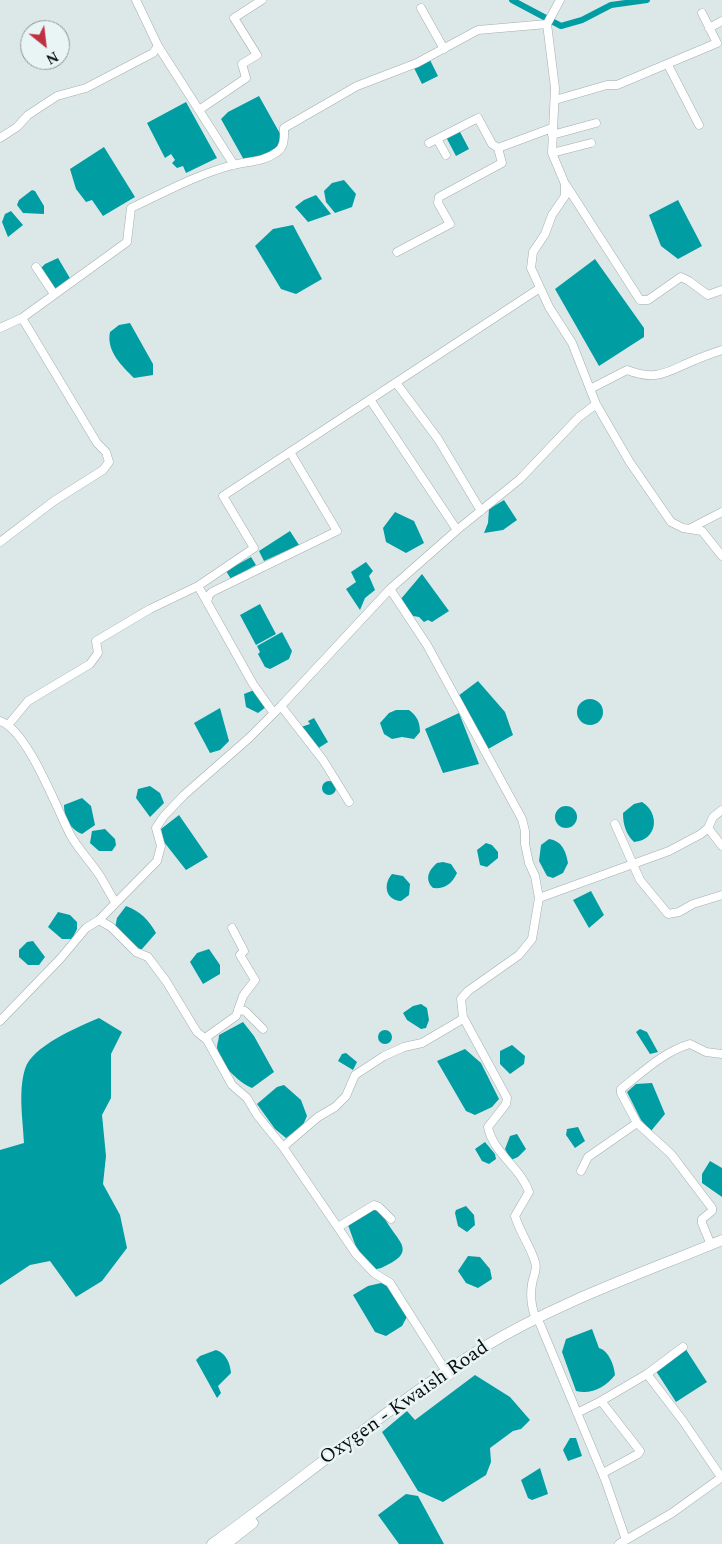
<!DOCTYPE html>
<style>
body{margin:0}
#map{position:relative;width:722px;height:1544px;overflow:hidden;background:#dce7e8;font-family:Spectral,serif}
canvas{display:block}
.north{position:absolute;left:20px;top:20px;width:50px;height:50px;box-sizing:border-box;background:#e9f5f5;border:1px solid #8f9898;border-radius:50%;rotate:151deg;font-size:14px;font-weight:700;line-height:20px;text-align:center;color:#090d0d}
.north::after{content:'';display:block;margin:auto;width:18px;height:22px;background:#c13042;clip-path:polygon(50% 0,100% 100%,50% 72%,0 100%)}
</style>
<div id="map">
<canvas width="722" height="1544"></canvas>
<div class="north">N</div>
</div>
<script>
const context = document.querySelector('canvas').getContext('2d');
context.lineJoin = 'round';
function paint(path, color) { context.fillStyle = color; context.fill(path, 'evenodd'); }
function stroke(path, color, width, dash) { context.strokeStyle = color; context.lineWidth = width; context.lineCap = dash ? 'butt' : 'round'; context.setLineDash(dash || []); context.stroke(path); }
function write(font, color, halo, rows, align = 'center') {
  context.font = font + ' Spectral,serif'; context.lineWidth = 5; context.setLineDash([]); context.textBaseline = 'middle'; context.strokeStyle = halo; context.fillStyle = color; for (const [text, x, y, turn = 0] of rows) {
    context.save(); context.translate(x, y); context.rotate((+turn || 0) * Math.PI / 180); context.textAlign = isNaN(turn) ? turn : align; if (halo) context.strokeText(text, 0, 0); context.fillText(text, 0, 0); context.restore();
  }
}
const water = new Path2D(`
 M430,60L438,76L422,84L414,68Z
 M259,96L283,139C277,152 257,160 244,160L221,119L228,112Z
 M186,102L217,158L186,173L183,166L177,168L172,163L175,160L171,154L165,158L147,123Z
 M459,130L469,149L456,156L446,137Z
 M104,147L135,197L103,216L92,200L86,202L76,189L70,169Z
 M344,180L356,194L352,207L335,213L326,202L324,191L332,183Z
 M32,190L35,191L44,206V214L23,213L17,205L19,200Z
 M316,195L331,214L308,222L295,207L304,200Z
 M678,200L702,246L678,259L661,246L649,215Z
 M11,211L23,225L8,237L2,222L5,214Z
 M293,225L322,279L296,294L281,289L255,246L273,229Z
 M58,258L71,280L58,289L51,287L41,268L45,264Z
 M595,259L644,328V337L599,366L555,289Z
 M130,323L153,364V375L134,378C122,366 106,351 110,332L119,325Z
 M504,500L517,520L503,530L484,533L488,523L489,509Z
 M395,512L414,521L424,543L406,553L386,542L383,528Z
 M290,531L299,545L264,561L259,551Z
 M251,557L256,565L231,579L226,571Z
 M366,562L373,571L369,576L375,590L365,598L360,610L346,589L356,582L351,572Z
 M422,574L449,611L432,622L428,620L424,622L419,617L413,616L400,600Z
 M260,604L276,634L256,645L240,615Z
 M282,632L292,651L289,659L270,669L265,667L258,654L260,652L257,646Z
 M478,681L505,712L513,735L488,749L458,696Z
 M254,690L266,707L258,713L246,707L244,694Z
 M577 712a13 13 0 1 1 26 0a13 13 0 1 1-26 0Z
 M220,708L229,741L220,750L210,753L194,723Z
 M396,710H409C417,716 420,722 420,732L414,739L402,737L392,739L384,734L380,723L389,713Z
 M459,713L479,764L443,773L425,729Z
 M314,718L328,742L317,749L301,727L310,724L308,721Z
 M322 788a7 7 0 1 1 14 0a7 7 0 1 1-14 0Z
 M150,786L160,793L164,803L150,817L136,798L138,789Z
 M82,798L91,806L95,825L82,834C70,829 64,819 64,805Z
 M642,802C660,813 658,840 634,842C626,834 623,825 623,813L634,804Z
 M555 817a11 11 0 1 1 22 0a11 11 0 1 1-22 0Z
 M179,815L208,857L186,870L164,842L161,829Z
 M105,829L115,839L116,845L112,851H99L90,843L92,831Z
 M549,839C562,841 566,851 568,863L563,873L553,878L547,876L539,861L541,845Z
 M486,843L492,845L498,852V858L487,867L480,865L477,850Z
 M443,862L451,864L457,873C452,884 445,889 433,888C424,879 429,870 437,863Z
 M392,874L403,876L410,884L409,895L401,901C385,900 383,884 392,874Z
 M591,891L604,915L589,928L573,900Z
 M126,906C141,912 148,919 156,933L142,949H134L115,928L117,918Z
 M58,912L70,915L77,922V929L72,939H62L48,927Z
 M33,941L45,957L39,965H28L19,957V950L27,942Z
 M209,949L220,965V974L203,984L190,962L197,953Z
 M421,1004L427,1008L429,1020L426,1028L421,1029L407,1020L403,1013L413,1006Z
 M99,1018L122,1032L111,1054V1098L102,1115L106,1156L103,1184L120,1215L127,1248L102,1281L76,1297L50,1261L30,1265L0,1285V1150L24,1143C23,1120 18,1092 25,1069C32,1046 78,1027 99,1018Z
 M243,1022L254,1036L274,1072L252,1088C238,1082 219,1064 217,1047C217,1044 219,1039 219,1035Z
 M640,1029L647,1032L658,1052L650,1054L636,1032Z
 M378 1037a7 7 0 1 1 14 0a7 7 0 1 1-14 0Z
 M512,1045L525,1056L524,1064L510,1074L500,1064V1051Z
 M465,1049L481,1063L499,1099L492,1107L475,1115L466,1111L437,1061Z
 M346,1053L357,1062L353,1070L338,1061L342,1054Z
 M652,1083L665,1114L651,1131L641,1120L627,1092L636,1084Z
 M284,1085L301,1100L307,1116L303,1125L286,1138L275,1129L257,1104L277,1087Z
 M578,1127L585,1141L575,1148L566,1135L567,1129Z
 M517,1134L526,1149L518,1157L511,1160L505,1149L510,1136Z
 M485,1142L495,1154L496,1159L489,1164L482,1161L475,1149Z
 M710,1161L722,1168V1197L702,1183V1174Z
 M466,1206L474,1215L475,1225L467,1232L458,1226L455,1213L456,1210Z
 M375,1208C382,1214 385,1219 390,1227C399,1241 413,1251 391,1263C385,1266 380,1270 372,1269L356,1247L348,1225Z
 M468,1256L480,1257L490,1269L492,1279L478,1288L466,1283L458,1271Z
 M381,1283L391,1287L408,1315L402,1326L386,1336L375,1332L353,1295L368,1286Z
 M592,1329L599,1348C609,1351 614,1365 615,1375C606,1387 591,1395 576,1391L562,1352L566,1339Z
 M685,1348L707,1382L676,1402L654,1368Z
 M216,1350C226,1353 230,1363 231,1373L218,1386L221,1393L217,1398L196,1360L200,1356Z
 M475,1375L510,1397L530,1420L521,1429L513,1431L490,1448L491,1462L486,1475L443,1502L418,1491L382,1432L407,1411L415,1420Z
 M570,1438H576L582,1456L568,1461L563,1450Z
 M540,1468L548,1494L532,1500L528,1498L521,1480Z
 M406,1494L418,1496L444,1544H399L378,1515Z`);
const canal = new Path2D(`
 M512,0L561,26L582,20L611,5L647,0`);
const minor = new Path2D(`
 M560,0L547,24L555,88L552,153L565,184V196L552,215L545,234L533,252L531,268L549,307L572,343L596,404L629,461L671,522L683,528L702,531L722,556
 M421,8L444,49
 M709,28L722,21
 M158,46L234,165
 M668,65L699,125
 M555,100L607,85H617L717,43L702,13
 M199,110L246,78L242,64L257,55L234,18L262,0
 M552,135L596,123
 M0,138L17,127L28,115L57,96L86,88L153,53L158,46L136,0
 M437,139L446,155
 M429,143L478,118L492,144L498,148
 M552,153L591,143
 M566,185L640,300H648L681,277L689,281L708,295L722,290
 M397,252L450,224L438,203L439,197L502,163L498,148L552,128
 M36,267L54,294
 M0,328L22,318L127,242L131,208C163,193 198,174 233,165C248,161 264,162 277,152C285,147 284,137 284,128L357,86L417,63L478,30L547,24
 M397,384L438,439L481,511
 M592,388L627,370C658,382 668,371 695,360C704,356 713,353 722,350
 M371,401L457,530
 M691,528L722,512
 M0,542L54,501L103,470L109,462L106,452L97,443L22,318
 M198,586L253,684L273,712
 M207,602L209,595L212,592L337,531L290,452
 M281,706L323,760L349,802
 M0,721C28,730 57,810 71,836C79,850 91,862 100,876C105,884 110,894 115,902
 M9,724L28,701L90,664L98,653L96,641L150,609L198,586L254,548L223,496L540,288
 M615,824L640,880L668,914L679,912L693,904L722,895
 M708,828L722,846
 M539,898L669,851L701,834L708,828L713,817L722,810
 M99,920L157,861L161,846L156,828L164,816L184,795L249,738L281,706L390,589L457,530L520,479L579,417L595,405
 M238,1010L245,1011L263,1029
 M463,1017L507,1098L506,1104L488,1127C493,1153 521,1168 529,1192L515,1216C520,1233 531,1247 535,1262C538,1270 533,1276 532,1284C530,1296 532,1309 536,1319
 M0,1021L60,959L86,928L99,920L111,927L136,952L148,957L166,981L197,1032L207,1040L232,1085L247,1098L257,1115L283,1147L356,1254L374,1273L390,1283L449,1376
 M207,1040L208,1036L236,1016L243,996L255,980L240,955L244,951L232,928
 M283,1147L318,1117L335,1107L346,1096L355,1075L384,1056L404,1047L422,1043L461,1020L463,1017L461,999L468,991L519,955L532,939L539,898L535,876L529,863L525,844V831L522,819L427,645L390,589
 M581,1171L588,1157L637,1123
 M338,1227L374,1205L379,1207L391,1219
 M711,1245L702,1223V1219L712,1211V1208L671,1154L637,1123L621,1093V1089C643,1072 663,1052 690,1044L706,1052L722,1054
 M540,1324L606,1482L626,1540
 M647,1374L683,1347
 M577,1413L601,1401
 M603,1473L638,1454L640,1451L601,1401L647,1374L683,1421L721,1477
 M619,1544L672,1513L722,1477`);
const major = new Path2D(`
 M212,1544C304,1479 389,1405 484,1347C558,1302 643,1273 722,1240
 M226,1544L253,1523`);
const streetNames = [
 ["Oxygen - Kwaish Road",405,1404,-35]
];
paint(water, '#009da2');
stroke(canal, '#009da2', 6);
stroke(minor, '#a3aeae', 9);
stroke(major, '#a3aeae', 11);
stroke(minor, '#fff', 8);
stroke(major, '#fff', 10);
write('20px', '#090d0d', '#e9f5f5', streetNames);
</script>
